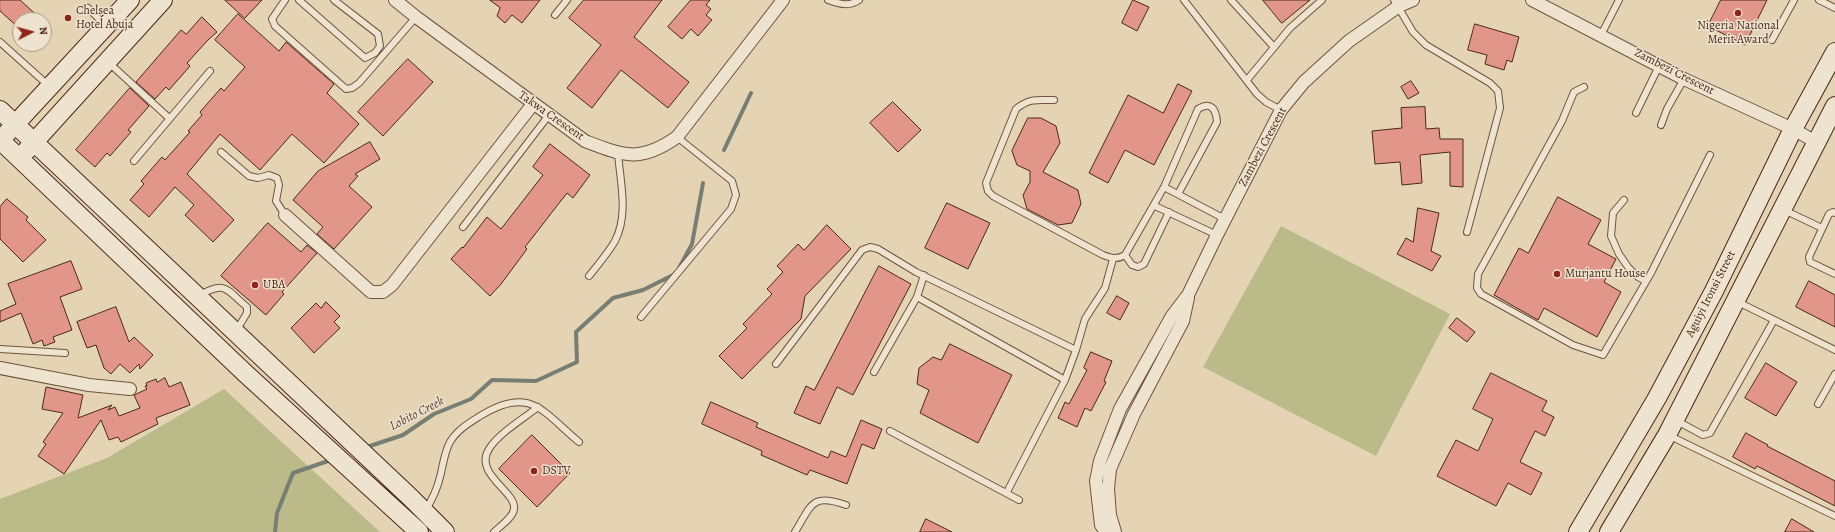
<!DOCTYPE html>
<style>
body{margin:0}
#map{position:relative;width:1835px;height:532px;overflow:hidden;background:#e4d4b4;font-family:Alegreya,serif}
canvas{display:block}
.north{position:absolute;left:12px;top:12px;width:40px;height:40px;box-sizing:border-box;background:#ede3ce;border:1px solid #ac9886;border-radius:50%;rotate:84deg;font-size:11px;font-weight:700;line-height:16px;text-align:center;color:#4a281a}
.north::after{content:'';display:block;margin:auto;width:14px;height:18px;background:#8f2418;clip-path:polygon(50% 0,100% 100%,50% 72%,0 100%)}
</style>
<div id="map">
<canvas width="1835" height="532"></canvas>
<div class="north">N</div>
</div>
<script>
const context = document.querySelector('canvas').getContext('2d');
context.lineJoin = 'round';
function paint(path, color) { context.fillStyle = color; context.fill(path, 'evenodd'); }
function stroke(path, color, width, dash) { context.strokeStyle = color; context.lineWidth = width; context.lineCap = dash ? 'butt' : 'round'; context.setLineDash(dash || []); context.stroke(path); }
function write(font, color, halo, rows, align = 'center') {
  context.font = font + ' Alegreya,serif'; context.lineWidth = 3; context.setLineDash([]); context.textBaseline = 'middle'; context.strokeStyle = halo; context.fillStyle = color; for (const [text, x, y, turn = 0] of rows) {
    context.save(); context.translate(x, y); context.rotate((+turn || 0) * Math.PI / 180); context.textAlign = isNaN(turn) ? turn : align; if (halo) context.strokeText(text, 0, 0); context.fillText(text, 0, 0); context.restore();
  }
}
const green = new Path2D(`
 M1281,226L1450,314L1376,456L1203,367Z
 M224,389L380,532H0V499L107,458Z`);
const stream = new Path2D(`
 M724,150L751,93
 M679,268L692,244L703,183
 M364,448L403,435L434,414L471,399L492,380L536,381L577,362L576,332L613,298L643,290L675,274
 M275,532L277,513L293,473L331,460`);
const building = new Path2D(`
 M0,0H20L42,20H20V29L0,11Z
 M225,0H262L245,18Z
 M490,0H540L522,23L512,15L505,23L497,16L500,8Z
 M584,0H662L634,37L689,82L668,108L621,70L592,108L567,88L601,45L569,18Z
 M691,0H710L706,5L711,9L706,15L712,20L698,36L691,29L682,39L668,27Z
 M1133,0L1149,7L1137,31L1122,23Z
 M1263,0H1310L1282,23Z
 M1721,0H1767L1745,45L1708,26Z
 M238,14L279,51L286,42L334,84L327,93L359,124L324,163L292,134L260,170L220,134L187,174L234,220L213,242L185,215L194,205L175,187L149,217L130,200L144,184L141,181L162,157L165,160L190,132L188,131L202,115L200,112L221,88L224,91L245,67L215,40Z
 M202,17L217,32L208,40L187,63L190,66L169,90L166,87L155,99L136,82L181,30L186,34Z
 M1475,24L1519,37L1512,62L1507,60L1504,70L1485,64L1487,55L1468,50Z
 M408,59L433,82L383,136L358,112Z
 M1411,81L1419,93L1408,99L1401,87Z
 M1178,84L1192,91L1154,165L1125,150L1108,183L1089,173L1128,95L1163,113Z
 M130,88L149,106L128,130L131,132L110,156L107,153L95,167L76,150Z
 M893,102L921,130L898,152L870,123Z
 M1425,107L1426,129L1439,128L1440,139H1463V187L1450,186V152L1420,155L1422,183L1402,185L1400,162L1375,164L1372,131L1402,128L1401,108Z
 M1028,118H1041L1056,126L1060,143L1043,172L1078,190L1081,204L1072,223L1058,225L1027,209L1023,195L1030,182V171L1017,165L1012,151Z
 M370,142L380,159L355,174L358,176L349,186L372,207L334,249L317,234L323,227L293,200L318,171Z
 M550,144L590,175L573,198L567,193L525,247L527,249L501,284L490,296L451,259L462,247L463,248L487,217L501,229L543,175L533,167Z
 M1558,197L1601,220L1588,244L1616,259L1604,282L1621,292L1597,337L1544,308L1538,320L1494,295L1519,248L1528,253Z
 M7,199L28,217L26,220L46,240L23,262L0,239V207Z
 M947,203L990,223L968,269L925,248Z
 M1418,208L1439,213L1431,251L1441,256L1432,271L1397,254L1406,238L1413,242Z
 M268,223L301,252L307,245L317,253L282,292L284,294L266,315L221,276Z
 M827,225L851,249L805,296L801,319L742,379L719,356L747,328L743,324L772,294L767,289L783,272L777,266L798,244L804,250Z
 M71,261L82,289L60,297L72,330L53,337L55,342L44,346L42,340L33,344L21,313L0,322V311L16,304L8,284Z
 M879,266L911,284L853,395L837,387L820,424L794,413L806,386L814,390Z
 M1809,281L1835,295V327L1796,307Z
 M1117,296L1129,303L1120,320L1107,313Z
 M326,302L340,316L334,322L340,328L314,353L291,328L316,303L321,308Z
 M116,307L129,342L134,337L153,355L140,369L139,364L130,373L120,364L111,374L104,368L96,345L87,348L77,322Z
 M1457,318L1475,332L1467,342L1449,328Z
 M950,344L1012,375L978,443L920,413L929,390L917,384L919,368L933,357L941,360Z
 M1091,352L1112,361L1104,381L1106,382L1091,411L1085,408L1077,427L1058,418L1065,402L1069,404L1087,370L1084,368Z
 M1766,363L1797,382L1776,416L1745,398Z
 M1491,373L1547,401L1542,411L1554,417L1545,436L1535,431L1520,462L1542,473L1531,495L1508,483L1496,506L1437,476L1456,440L1478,451L1493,419L1473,409Z
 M165,378L169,387L181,382L190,405L156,418L158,424L121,442L118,437L109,440L101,420L64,474L38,456L46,444L43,442L63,413L42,409L46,387L83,395L78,418L112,405L108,410L115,407L119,416L140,408L134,395L147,389L145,386H147L146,383L156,379L157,382Z
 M711,402L758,423L756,427L828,458L831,451L846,457L861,420L882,429L874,449L862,444L847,484L810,470L807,475L761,455L762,451L702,424Z
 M1746,433L1768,445L1767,446L1835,481V506L1757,466L1755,469L1733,457Z
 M532,435L570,473L537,507L499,469Z
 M926,519L952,532H920Z
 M1792,519L1814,532H1785Z`);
const service = new Path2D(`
 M285,0L272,19L275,26L346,89L352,88L359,83L416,17
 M299,0L365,58L375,53L380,46L378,34L334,0
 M828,0C839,4 849,7 859,0
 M1184,0L1257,94L1266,102L1281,110
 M1231,0L1274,47
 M1394,0L1413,32L1426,45L1490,83L1498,91L1500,108L1467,232
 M1819,0L1835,8
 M88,8L105,25
 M555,15L567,0
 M1601,35L1619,0
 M1772,40L1794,0
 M0,42L49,86
 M108,62L169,118
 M1247,80L1290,28L1322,0
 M1584,87L1574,92L1562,121L1478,274L1477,288L1481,294L1573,345L1603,355L1651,273L1710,155
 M1054,100C1037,100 1029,98 1016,109L986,183L988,191L993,196L1103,255C1111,258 1117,260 1125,255L1164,187L1198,109C1211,101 1216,109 1217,122L1178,194
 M1636,113L1659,66
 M1661,125L1667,109L1684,79
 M221,152L249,176L258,178L269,175L277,178L279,185L276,201L285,215
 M134,161L210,71
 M1164,187L1225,219
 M1624,200L1613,213L1611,236L1619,254L1628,267L1638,277L1646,281
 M1155,206L1217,235
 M1784,210L1822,228
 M1835,213L1833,212L1829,214L1809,257L1810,262L1835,274
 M463,227L549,115
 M1125,255L1132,265L1138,267L1144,264L1169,212
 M589,276C598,265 608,253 615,241C629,214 620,181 618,153
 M200,295C226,280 226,290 247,307V313L236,331
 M917,297L1065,380
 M1738,302L1835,350
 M641,317L731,209L736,195L732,181L677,137
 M0,349L65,353
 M776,364L862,250L870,247L878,249L916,272L1076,350
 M874,372L917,297L924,275
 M1818,404L1835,374
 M1677,421L1703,435L1710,433L1774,320
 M890,431L1019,500
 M1668,435L1835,516
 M1007,492L1065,380L1076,350L1085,319L1105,288L1113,259
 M425,511C432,500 437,490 440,477C443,466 444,453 450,442C457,430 469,423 480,416C530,385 542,411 579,442
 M494,532C500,526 513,518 514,509C517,492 473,474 489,449C499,433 523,419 538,407
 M795,532C812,504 812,493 846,505`);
const minor = new Path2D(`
 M395,0L416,17L585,141C624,156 640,163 677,137L783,0
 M1532,0L1684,79L1793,129L1816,142
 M285,215L371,292H383L392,285L533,104
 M0,368L89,385L130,389
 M1106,532L1101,525L1096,481L1100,461L1120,409L1172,316L1188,295L1217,235L1281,110L1304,82L1349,41L1399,6L1413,0
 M1115,532L1110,515L1108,489L1110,469L1134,414L1183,321L1188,298`);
const secondary = new Path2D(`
 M0,110L411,498L445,532
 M7,133L130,0
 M0,140L246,374L419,532
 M26,151L163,0
 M1578,532L1657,398L1714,291L1793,129L1835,52
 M1609,532L1667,435L1835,106`);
const markers = [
 [1738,13,4,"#8f2418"],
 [68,18,4,"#8f2418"],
 [1557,274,4,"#8f2418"],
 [255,285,4,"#8f2418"],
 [534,471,4,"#8f2418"]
];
const poiNames = [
 ["Chelsea",76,11],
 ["Hotel Abuja",76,25],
 ["Nigeria National",1738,26,"center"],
 ["Merit Award",1738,40,"center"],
 ["Murjantu House",1565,274],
 ["UBA",263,285],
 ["DSTV",542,471]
];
const streetNames = [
 ["Zambezi Crescent",1674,72,27],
 ["Takwa Crescent",551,116,35],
 ["Zambezi Crescent",1263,147,-62],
 ["Aguiyi Ironsi Street",1711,294,-63]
];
const waterNames = [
 ["Lobito Creek",417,414,-27]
];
paint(green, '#babb89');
stroke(stream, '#777e73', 4);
paint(building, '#e19689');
stroke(building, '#4a281a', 1);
stroke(service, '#705340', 8);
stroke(minor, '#705340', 14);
stroke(secondary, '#4a281a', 20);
stroke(service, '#ede3ce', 6);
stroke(minor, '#ede3ce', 12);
stroke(secondary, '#ede3ce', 18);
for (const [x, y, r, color] of markers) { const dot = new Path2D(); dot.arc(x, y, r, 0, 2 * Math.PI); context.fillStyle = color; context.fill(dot); stroke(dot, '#ede3ce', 1.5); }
write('12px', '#4a281a', '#ede3ce', poiNames, 'left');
write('12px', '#4a281a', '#ede3ce', streetNames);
write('italic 13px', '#594538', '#ede3ce', waterNames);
</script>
